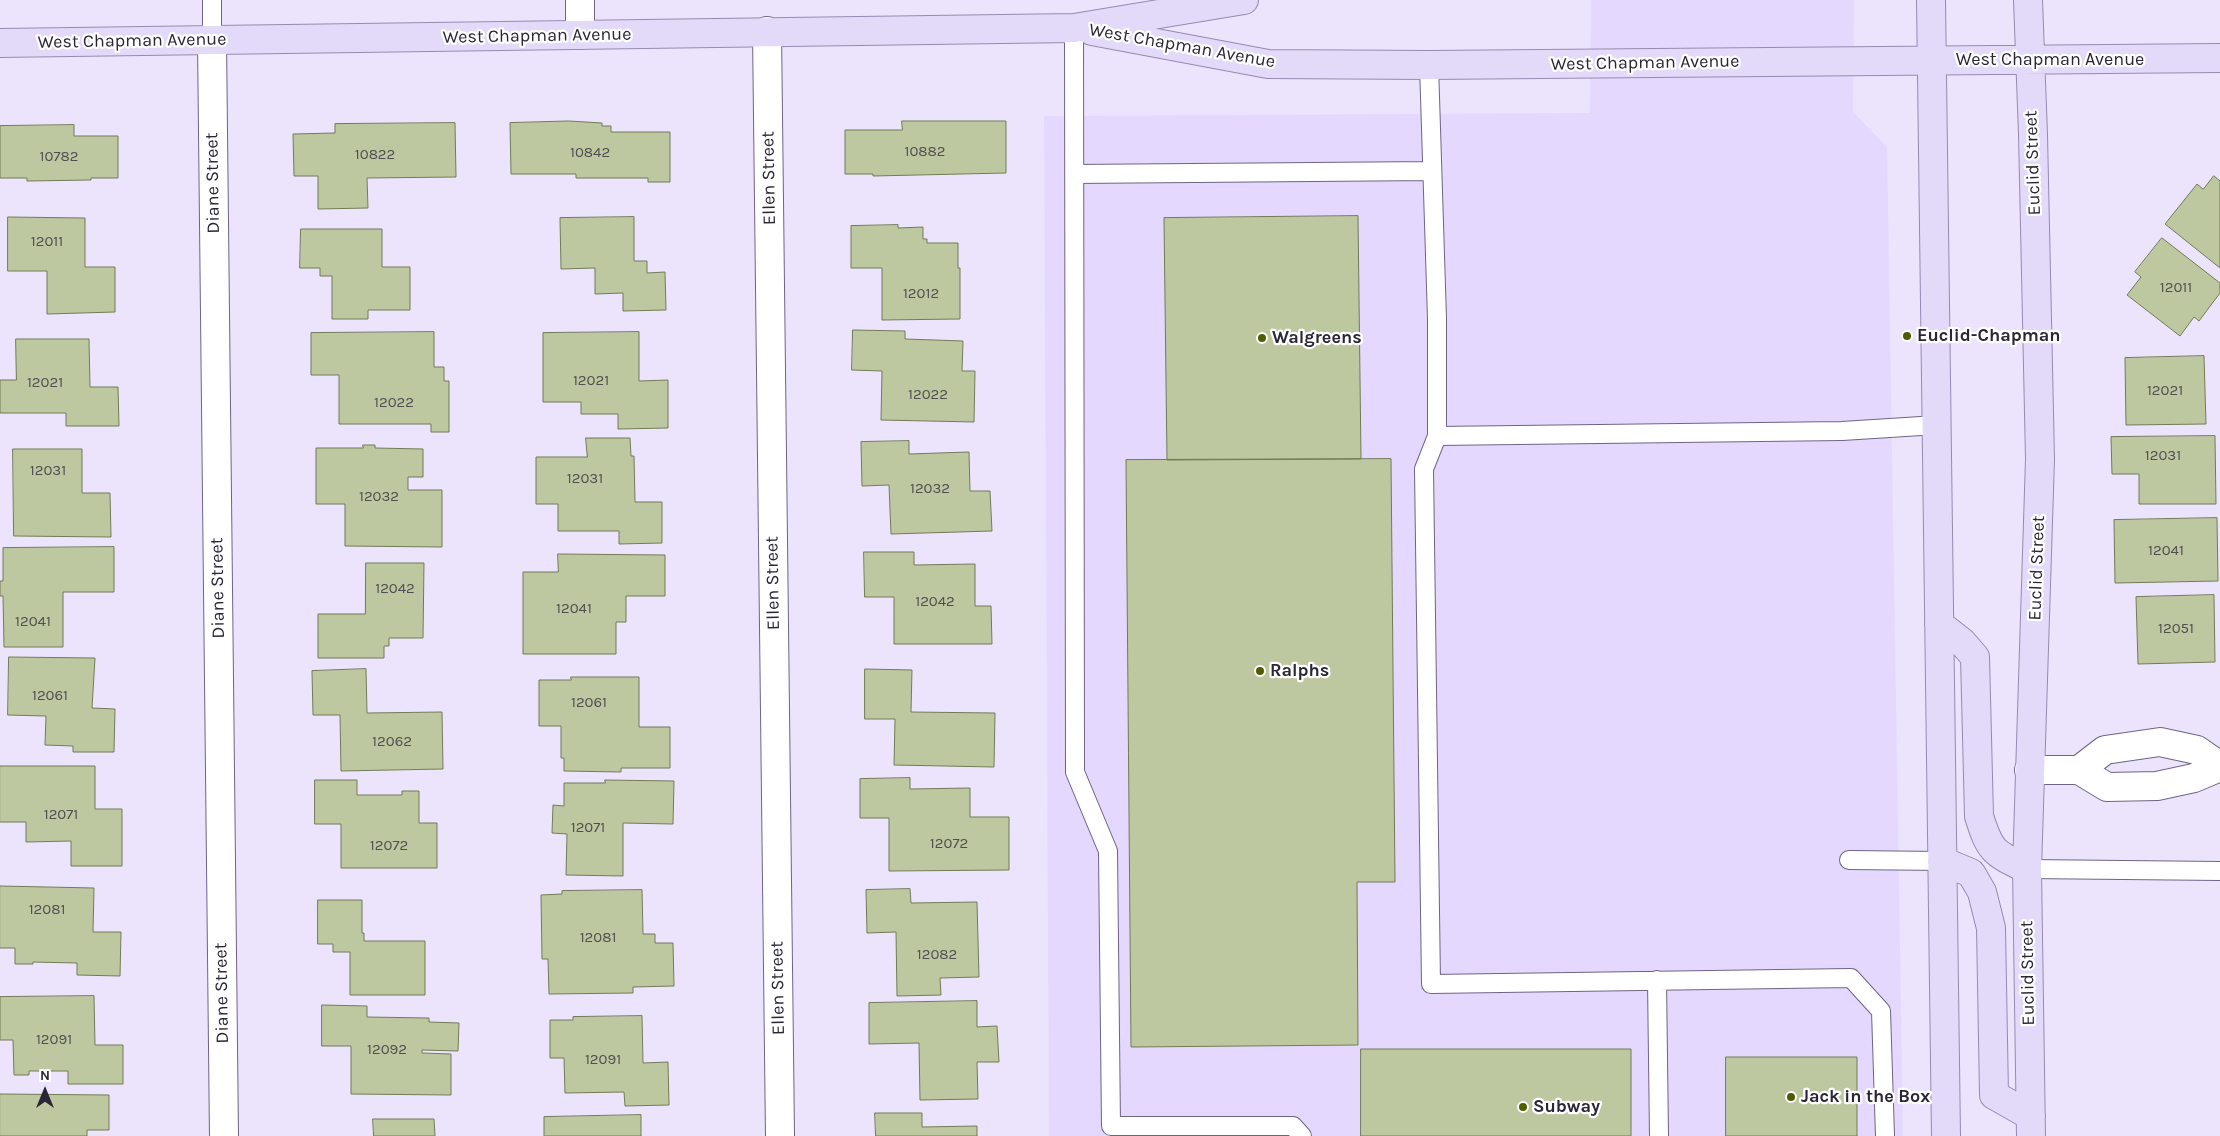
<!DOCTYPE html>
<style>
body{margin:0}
#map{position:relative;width:2220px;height:1136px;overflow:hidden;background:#ebe4fc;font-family:Karla,sans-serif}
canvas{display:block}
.north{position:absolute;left:20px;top:1066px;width:50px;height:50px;-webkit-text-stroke:4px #fff;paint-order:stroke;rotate:0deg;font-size:14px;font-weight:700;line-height:20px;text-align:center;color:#2b2635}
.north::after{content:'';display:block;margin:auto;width:18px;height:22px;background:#2b2635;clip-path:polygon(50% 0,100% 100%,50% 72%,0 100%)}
</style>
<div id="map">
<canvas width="2220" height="1136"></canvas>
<div class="north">N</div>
</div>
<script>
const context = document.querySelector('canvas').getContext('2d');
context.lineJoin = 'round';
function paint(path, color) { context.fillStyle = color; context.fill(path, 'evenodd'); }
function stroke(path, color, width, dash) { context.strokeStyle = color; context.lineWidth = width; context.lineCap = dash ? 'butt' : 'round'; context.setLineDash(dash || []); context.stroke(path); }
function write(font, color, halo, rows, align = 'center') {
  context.font = font + ' Karla,sans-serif'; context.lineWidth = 4.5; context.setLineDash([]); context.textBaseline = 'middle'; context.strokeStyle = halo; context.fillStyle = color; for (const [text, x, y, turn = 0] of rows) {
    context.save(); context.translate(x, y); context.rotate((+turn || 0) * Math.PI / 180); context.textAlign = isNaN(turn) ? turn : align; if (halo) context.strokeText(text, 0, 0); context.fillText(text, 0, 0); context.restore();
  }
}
const built = new Path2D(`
 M1591,0H1854L1853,112L1887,147L1903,1136H1049L1044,116L1590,113Z`);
const building = new Path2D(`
 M569,121L602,123V126H611V132H670V182H648V178H576V174H511L510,123Z
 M902,121H1006V173L873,176V174H845V130H902Z
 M455,123L456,177L367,178L368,208L318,209V176H294L293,134L335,133V124Z
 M74,125V136H118V178H91V180L27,181V178H0V126Z
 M2214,176L2220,181V268L2165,224L2197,184L2203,189Z
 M1358,216L1361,459L1167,460L1164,218Z
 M8,217L85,218V267H115V312L47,314V271H8Z
 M634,217V261H647V273L665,272L666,310L623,311V293L595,294V268L561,269L560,218Z
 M898,225V228L923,227V239H927V243H958V268H960V319L882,320V268H851V226Z
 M301,229H382V267H410V310H368V319H332V276H320V268H300Z
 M2162,238L2220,283V293L2199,321L2194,317L2180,336L2127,295L2141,277L2135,272Z
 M853,330L905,331V339L963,341L962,371H975L974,422L881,420L882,371L852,370Z
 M434,332V367H444V381H449V432H431V424H339V375H311V333Z
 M639,332V381L668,380V428L618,429V414H581V402H543V333Z
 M16,339H89L90,387H118L119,426H66V413H0V380H16Z
 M2204,356L2206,424L2126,425L2125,358Z
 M2215,436L2216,504H2139V474H2112L2111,437Z
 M586,438H630L631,456H634L635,502H662V543L619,544V531H558V504H536V457H587Z
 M909,441V454L969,452L970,491H990L992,531L891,534L889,485L862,486L861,442Z
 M363,445H375V448L423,449V477H408V490H442V547L345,546V504H316V448H363Z
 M13,449H82V493H110L111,537L14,536Z
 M1391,459L1395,882H1357L1358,1045L1131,1047L1126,460Z
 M2217,518L2218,581L2115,583L2114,520Z
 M114,547V592H63V647H4L3,596H0V581H3V548Z
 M864,552H914V565L975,564V606H991L992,644H894V597H865Z
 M558,554L665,555V596H626V622H616V654H523V572H558Z
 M366,563H424L423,638H389V646H384V658H318V614H365Z
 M2214,595L2215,662L2138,664L2136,597Z
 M9,657L95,658L92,708L115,709L114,752H73V746L45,745L46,716L8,715Z
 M366,669L367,713L442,712L443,769L341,771L340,715H313L312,671Z
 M865,669L912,670L911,712L995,713L994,767L894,765L895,719H865Z
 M571,677H639V727H670V768H621V772L564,771V758H561V726H539V680H571Z
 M0,766H95V809H122V866H71V841L26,842V822H0Z
 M910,778V789L970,788V817H1009V870L889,871V818H860V779Z
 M315,780H357V795H402V791H419V823H437V868H341V824H315Z
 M605,780L674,781L673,824L623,823V876L566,875L567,834L552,833L553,805L564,806V783H605Z
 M0,886L94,888L93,932H121L120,976L77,975V963L33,962V964H15V948H0Z
 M910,889L911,903L977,902L979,977L940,978L941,995L897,996L896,932L867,933L866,890Z
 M642,890L643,934H655V943H673L674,986L633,987V993L549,994L548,959H542L541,895L562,894V891Z
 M318,900H362V933H364V941H425V995H350V952H333V944H318Z
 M94,996L95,1045H123V1084H68V1071H29V1075H14L13,1040H0V997Z
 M977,1001V1027L997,1026L999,1062H977L978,1099L920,1100L919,1043L869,1044V1003Z
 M322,1005L367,1006V1017L429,1018V1022L459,1023L458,1051L422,1050V1053L451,1054V1095L351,1094V1046H322Z
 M642,1016L643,1063L668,1062L669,1105L625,1106L624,1092L565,1093L564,1058H550V1020H573V1017Z
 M1361,1049H1631V1136H1361Z
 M1726,1057H1857V1136H1726Z
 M0,1094L109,1095V1130H87V1136H0Z
 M875,1113H922V1127L977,1126V1136H876Z
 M641,1115V1136H544V1117Z
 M373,1119H434L435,1136H374Z`);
const lane = new Path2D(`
 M1074,28L1075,772L1108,851L1111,1126H1293L1302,1136
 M212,40V0
 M1429,65L1437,319V436L1424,469L1431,984L1851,978L1881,1011L1885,1136
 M1074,174L1431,171
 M1437,436L1842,431L1937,425
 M1849,860L1942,861
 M2027,869L2220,871
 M1657,980L1659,1136`);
const street = new Path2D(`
 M580,0V35
 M767,31L780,1136
 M212,40L224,1136
 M2029,770H2079L2105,750L2160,742L2197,750L2220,766
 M2079,770L2107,787L2157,786L2194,778L2220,767`);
const primary = new Path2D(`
 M1931,0L1946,1136
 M2028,0L2033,134L2040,459L2027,869L2031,1136
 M1092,31L1268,64L1429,65L2220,58
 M0,43L1074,28L1244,0
 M1939,624L1962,642L1975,657L1979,816C1990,852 1994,853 2027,869
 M1942,861L1971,873L1982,892L1991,928L1994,1095L2031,1116`);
const markers = [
 [1907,336,5,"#4f5d00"],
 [1262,338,5,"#4f5d00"],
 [1260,671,5,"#4f5d00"],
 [1791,1097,5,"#4f5d00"],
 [1523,1107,5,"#4f5d00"]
];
const numberNames = [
 ["10882",925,152],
 ["10842",590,153],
 ["10822",375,155],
 ["10782",59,157],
 ["12011",47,242],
 ["12011",2176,288],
 ["12012",921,294],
 ["12021",591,381],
 ["12021",45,383],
 ["12021",2165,391],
 ["12022",928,395],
 ["12022",394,403],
 ["12031",2163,456],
 ["12031",48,471],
 ["12031",585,479],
 ["12032",930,489],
 ["12032",379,497],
 ["12041",2166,551],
 ["12042",395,589],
 ["12042",935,602],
 ["12041",574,609],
 ["12041",33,622],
 ["12051",2176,629],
 ["12061",50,696],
 ["12061",589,703],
 ["12062",392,742],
 ["12071",61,815],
 ["12071",588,828],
 ["12072",949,844],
 ["12072",389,846],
 ["12081",47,910],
 ["12081",598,938],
 ["12082",937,955],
 ["12091",54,1040],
 ["12092",387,1050],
 ["12091",603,1060]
];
const streetNames = [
 ["West Chapman Avenue",537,36,-1],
 ["West Chapman Avenue",132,41,-1],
 ["West Chapman Avenue",1182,46,10],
 ["West Chapman Avenue",2050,60],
 ["West Chapman Avenue",1645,63,-1],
 ["Euclid Street",2033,163,-92],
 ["Ellen Street",769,178,-91],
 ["Diane Street",213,183,-91],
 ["Euclid Street",2037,568,-88],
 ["Ellen Street",773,583,-91],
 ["Diane Street",218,588,-91],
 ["Euclid Street",2028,973,-91],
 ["Ellen Street",778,988,-91],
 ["Diane Street",222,993,-91]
];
const poiNames = [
 ["Euclid-Chapman",1917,336],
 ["Walgreens",1272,338],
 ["Ralphs",1270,671],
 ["Jack in the Box",1801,1097],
 ["Subway",1533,1107]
];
paint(built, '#e4d8fe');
paint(building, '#bec8a0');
stroke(building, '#727b56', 1);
stroke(lane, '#6f6487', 20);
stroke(street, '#6f6487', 30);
stroke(primary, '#978ab2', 30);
stroke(lane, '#fff', 18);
stroke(street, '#fff', 28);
stroke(primary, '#e3d9f9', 28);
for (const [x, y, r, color] of markers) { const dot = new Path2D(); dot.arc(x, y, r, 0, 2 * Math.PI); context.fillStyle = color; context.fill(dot); stroke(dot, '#fff', 2); }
write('15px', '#504e50', null, numberNames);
write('18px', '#2b2635', '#fff', streetNames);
write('bold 18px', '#2b2635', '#fff', poiNames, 'left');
</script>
